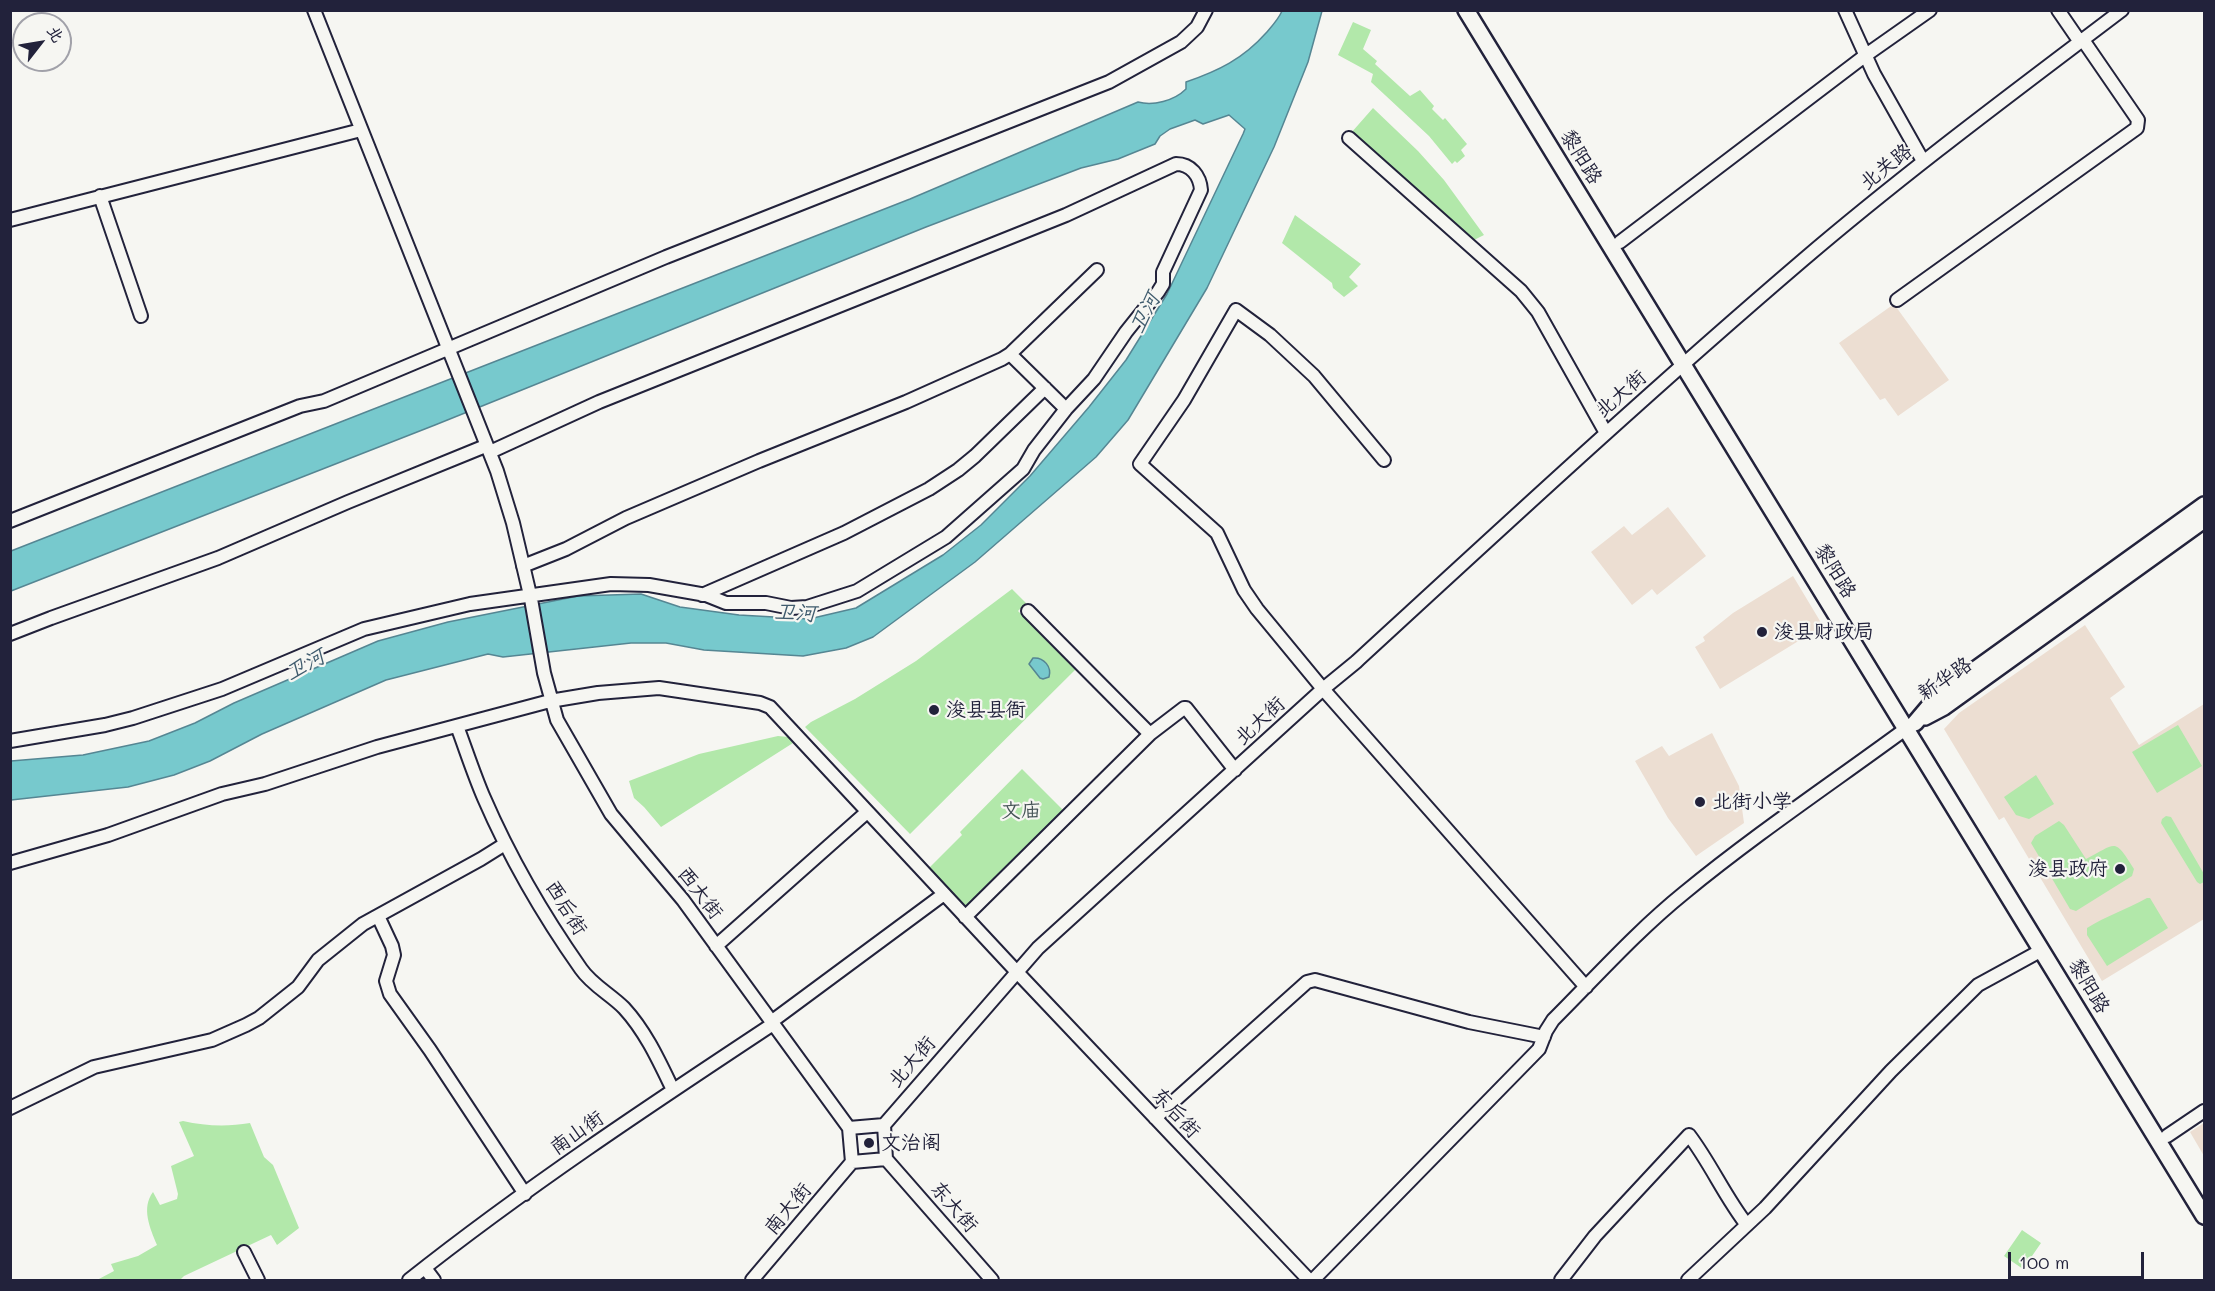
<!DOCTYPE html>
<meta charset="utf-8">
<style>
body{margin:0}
#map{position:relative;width:2215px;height:1291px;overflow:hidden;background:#f6f6f2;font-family:Mali,"LXGW WenKai TC",sans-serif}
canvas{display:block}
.frame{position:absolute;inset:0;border:12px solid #22223b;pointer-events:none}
.north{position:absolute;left:12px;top:12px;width:60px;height:60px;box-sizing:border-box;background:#f6f6f2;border:2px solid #a1a1a9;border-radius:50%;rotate:59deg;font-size:16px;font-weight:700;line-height:24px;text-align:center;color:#22223b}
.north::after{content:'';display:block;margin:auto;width:21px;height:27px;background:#22223b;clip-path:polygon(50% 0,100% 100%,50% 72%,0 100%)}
.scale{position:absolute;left:2008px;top:1252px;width:136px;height:27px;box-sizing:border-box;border:3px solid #22223b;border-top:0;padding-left:8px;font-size:18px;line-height:21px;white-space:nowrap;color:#22223b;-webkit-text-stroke:4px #f6f6f2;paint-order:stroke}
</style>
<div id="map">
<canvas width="2215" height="1291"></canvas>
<div class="frame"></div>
<div class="north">北</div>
<div class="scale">100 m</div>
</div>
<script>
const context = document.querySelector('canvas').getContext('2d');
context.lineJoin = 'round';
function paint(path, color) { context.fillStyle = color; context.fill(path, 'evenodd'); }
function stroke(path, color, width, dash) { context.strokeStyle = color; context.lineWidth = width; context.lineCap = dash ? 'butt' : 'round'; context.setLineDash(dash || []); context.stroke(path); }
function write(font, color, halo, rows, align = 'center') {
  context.font = font + ' Mali,"LXGW WenKai TC",sans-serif'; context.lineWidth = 4.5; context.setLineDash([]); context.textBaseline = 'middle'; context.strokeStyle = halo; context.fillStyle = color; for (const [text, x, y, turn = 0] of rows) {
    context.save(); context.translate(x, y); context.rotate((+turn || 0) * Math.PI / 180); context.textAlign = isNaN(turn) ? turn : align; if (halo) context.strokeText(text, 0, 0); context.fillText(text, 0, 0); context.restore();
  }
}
const built = new Path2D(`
 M1894,304L1949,380L1898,416L1885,398L1880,400L1839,343Z
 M1668,507L1706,556L1657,595L1652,589L1632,605L1591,552L1624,526L1632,535Z
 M1793,576L1823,626L1720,689L1695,647L1705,641L1703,637L1733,613Z
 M2085,625L2125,687L2110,698L2139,745L2204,704V919L2102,981L2004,817L1999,820L1944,729L1959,713Z
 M1712,733L1739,786L1744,823L1696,856L1668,818L1635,761L1662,746L1669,756Z
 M2204,1123V1156L2190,1132Z`);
const green = new Path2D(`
 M1353,22L1371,30L1363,49L1377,61L1375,64L1410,96L1420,90L1434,106L1432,109L1443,120L1445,118L1467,144L1461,150L1465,156L1457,163L1455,161L1452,164L1429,136L1371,82L1373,74L1338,55Z
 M1373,108L1418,151L1444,180L1484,235L1472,241L1351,133Z
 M1295,215L1361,264L1349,277L1358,286L1344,297L1333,288L1332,283L1282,243Z
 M1012,589L1026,603L1018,611L1076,669L910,834L805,727L811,722L855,699L916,661Z
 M2178,725L2202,766L2157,793L2132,752Z
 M778,736L788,737L793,743L661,827L644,807L634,798L629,781L699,754Z
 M1022,769L1063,810L968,908L928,869L962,835L960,832Z
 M2036,775L2054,804L2029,819L2016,815L2004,797Z
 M2166,816L2171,817L2204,874V882L2200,884L2197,882L2161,823L2162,819Z
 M2059,821L2064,825L2086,859C2117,843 2114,837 2134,869L2132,876L2076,911L2070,909L2031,843L2035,836Z
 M2147,898H2150L2168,928L2107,966L2087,935V928C2106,916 2127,909 2147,898Z
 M183,1121C205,1126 227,1127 250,1123L264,1157L273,1165L299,1228L277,1245L271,1235L184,1276L180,1280H97L114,1271L111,1264L138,1256L157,1245C150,1228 141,1208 153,1192L160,1205L177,1199L178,1194L171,1166L194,1156L179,1122Z
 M2022,1230L2041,1243L2023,1269L2004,1256Z`);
const water = new Path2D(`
 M1282,11H1322L1308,62L1274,147L1207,288L1128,420L1096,457L975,562L873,637L846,648L803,656L704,650L666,643H631L503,657L488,654L386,680L262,734L210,761L174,775L128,787L11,800V761L83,755L149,741L195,723L234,703L378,641L448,622L578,596L641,594L680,607L739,615L809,619L856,608L943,555L981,525L1030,476L1089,407L1126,360L1167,294L1243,134L1245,129L1229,115L1203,124L1195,120L1170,129L1160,136L1155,144L1118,159L1081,168L926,227L435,425L11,591V551L910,199L1138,102C1153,106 1174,101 1186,89V82C1218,71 1243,59 1266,33C1272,26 1278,20 1282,11Z
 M1033,658C1044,657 1052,667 1049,677L1043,679L1040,678L1029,664Z`);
const minor = new Path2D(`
 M314,10L497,471L513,523L531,599L544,673L557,720L611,814L683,900L849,1128
 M1845,10L1874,74L1923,161
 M2058,10L2080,42
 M1349,138L1521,291L1538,312L1606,433
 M100,196L141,316
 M10,220L361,130
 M1620,242L1866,55L1930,10
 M1897,300L2137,128L2138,120L2083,40
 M1010,354L1066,409
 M1384,460L1314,376L1270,335L1236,310L1184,400L1140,464L1217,533L1244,590L1257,609L1323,689L1586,987
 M10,521L300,406L324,401L666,257L1109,82L1181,42L1197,27L1206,10
 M523,566L566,549L626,518L759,461L906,402L1002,359L1010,354L1097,270
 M702,595L844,533L929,489L958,470L975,456L1045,388
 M1028,611L1150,734L1184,708H1186L1235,770
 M10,634L51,618L218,558L348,502L483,447
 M457,726C466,750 474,775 484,798C510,858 543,915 581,969C592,985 610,994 624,1008C646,1032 659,1061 673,1090
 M10,741L105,725L133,718L222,689L364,629L470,604L611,584L649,585L706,595L726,603H766L791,608L807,607L857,591L946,537L1023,469L1034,450L1066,409L1094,379L1126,332L1158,292L1163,284V272L1201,190C1200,176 1191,164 1176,164L1066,215L599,402L490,452
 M10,863L108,835L222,794L265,784L377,747L550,701L598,693L659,688L760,703L770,707L1016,971L1309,1280
 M378,916L392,946L394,955L386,981L390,994L430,1050L525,1194
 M965,917L1150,734
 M716,946L867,812
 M771,1022L944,894
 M10,1108L94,1067L212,1040L246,1025L259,1018L298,987L318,960L363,924L481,859L505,844
 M1155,1118L1307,982L1315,980L1469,1022L1544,1037
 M884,1125L1038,948L1323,689L1356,662C1504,526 1651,390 1803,260C1906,172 2014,92 2122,10
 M884,1125L886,1159L852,1162L849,1128Z
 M2167,1136L2204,1111
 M886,1159L992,1280
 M244,1252L258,1280
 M425,1268L434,1280
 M409,1280C525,1188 649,1106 773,1024
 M752,1280L852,1162
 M1313,1280L1539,1049L1546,1031L1553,1020C1596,977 1637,931 1684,893C1757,833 1835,781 1911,725
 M1561,1280L1595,1236L1689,1135C1711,1164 1725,1197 1747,1225
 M1688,1280L1765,1208L1891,1071L1978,985L2042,950`);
const major = new Path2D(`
 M1466,10L2204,1216
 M1925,717L1944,707L2204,520
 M1915,723L1937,697L2204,505`);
const markers = [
 [1762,632,6,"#22223b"],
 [934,710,6,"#22223b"],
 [1700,802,6,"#22223b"],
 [2120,869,6,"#22223b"],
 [869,1143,6,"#22223b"]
];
const streetNames = [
 ["黎阳路",1581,157,58],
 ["北关路",1886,167,-39],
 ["北大街",1621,394,-41],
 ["黎阳路",1835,571,58],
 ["新华路",1945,679,-34],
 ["北大街",1260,721,-43],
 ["西大街",700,893,52],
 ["西后街",566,908,58],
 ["黎阳路",2089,986,59],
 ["北大街",912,1062,-49],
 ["东后街",1176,1113,47],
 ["南山街",577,1133,-35],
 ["东大街",954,1207,49],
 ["南大街",788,1209,-50]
];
const poiNames = [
 ["浚县财政局",1774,632],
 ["浚县县衙",946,710],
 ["北街小学",1712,802],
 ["浚县政府",2108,869,"right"],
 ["文治阁",881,1143]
];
const parkNames = [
 ["文庙",1021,811]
];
const waterNames = [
 ["卫河",1145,313,-63],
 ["卫河",795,613,3],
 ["卫河",305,665,-29]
];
paint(built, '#ecded2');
paint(green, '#b2e8aa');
paint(water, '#77c9cd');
stroke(water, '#558693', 1.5);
stroke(minor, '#22223b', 16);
stroke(major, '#22223b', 20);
stroke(minor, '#f6f6f2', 12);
stroke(major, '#f6f6f2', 15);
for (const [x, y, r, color] of markers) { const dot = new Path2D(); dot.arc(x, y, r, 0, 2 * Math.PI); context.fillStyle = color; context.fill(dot); stroke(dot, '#f6f6f2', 2); }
write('20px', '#22223b', '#f6f6f2', streetNames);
write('20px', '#22223b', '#f6f6f2', poiNames, 'left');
write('20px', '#465457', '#f6f6f2', parkNames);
write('italic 21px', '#405c6e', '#f6f6f2', waterNames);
</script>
